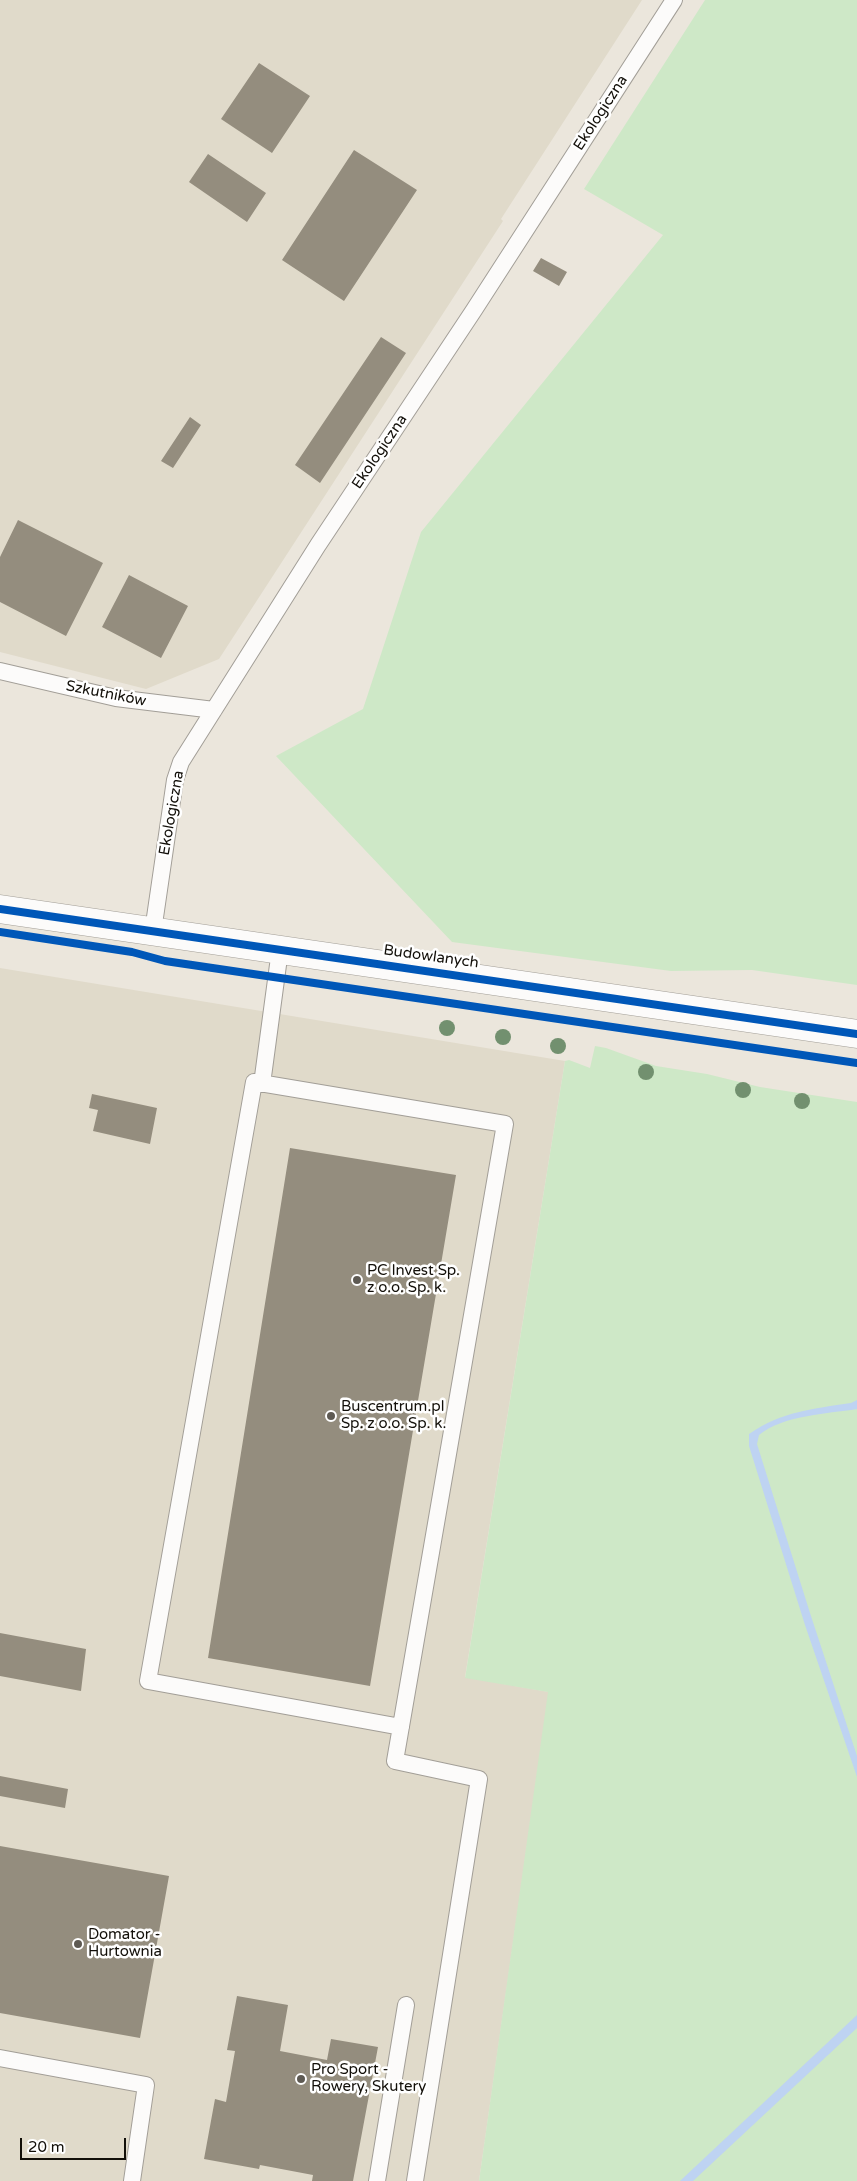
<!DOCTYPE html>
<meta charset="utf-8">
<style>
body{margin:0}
#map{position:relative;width:857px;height:2181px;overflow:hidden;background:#ebe6dc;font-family:"Varela Round",sans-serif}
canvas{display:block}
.scale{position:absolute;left:20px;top:2138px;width:106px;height:22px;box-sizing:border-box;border:2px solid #120f09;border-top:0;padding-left:6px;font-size:15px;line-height:18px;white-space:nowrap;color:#120f09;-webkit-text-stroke:4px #fff;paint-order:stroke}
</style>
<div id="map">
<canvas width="857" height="2181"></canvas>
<div class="scale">20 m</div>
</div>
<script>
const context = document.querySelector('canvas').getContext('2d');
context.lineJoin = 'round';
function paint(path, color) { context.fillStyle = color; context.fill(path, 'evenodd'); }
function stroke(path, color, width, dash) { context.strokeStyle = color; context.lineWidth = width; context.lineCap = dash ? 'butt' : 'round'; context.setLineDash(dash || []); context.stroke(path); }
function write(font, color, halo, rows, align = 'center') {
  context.font = font + ' "Varela Round",sans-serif'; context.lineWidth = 5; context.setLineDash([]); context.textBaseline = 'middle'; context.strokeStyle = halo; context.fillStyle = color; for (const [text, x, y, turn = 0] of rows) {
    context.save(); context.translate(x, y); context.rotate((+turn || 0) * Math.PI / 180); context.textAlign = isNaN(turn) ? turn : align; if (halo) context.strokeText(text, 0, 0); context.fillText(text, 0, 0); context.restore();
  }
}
const industrial = new Path2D(`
 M0,0H642L501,219L503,221L219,659L146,689L0,652Z
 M0,968L565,1061L465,1677L549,1692L479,2181H0Z`);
const green = new Path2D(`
 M705,0H857V985L752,970L671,971L452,942L276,756L363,709L421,532L663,235L584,189Z
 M595,1046L606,1048L656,1066L707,1074L760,1087L857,1102V2181H479L548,1692L465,1678L565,1061L569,1060L590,1068Z`);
const water = new Path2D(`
 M857,1400V1409C826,1414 784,1415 759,1435L757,1444L810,1613L857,1756V1777L805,1625L749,1446V1434C783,1411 812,1409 851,1403Z
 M857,2015V2028L693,2181H680Z`);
const building = new Path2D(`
 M259,63L310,96L272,153L221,119Z
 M354,150L417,190L344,301L282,260Z
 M208,154L266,193L247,222L189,182Z
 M541,258L567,272L559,286L533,271Z
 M381,337L406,353L320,483L295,465Z
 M190,417L201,425L173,468L161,461Z
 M18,520L103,563L66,636L0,602V557Z
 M129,575L188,606L161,658L102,627Z
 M92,1094L157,1108L150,1144L93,1131L98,1110L89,1108Z
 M290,1148L456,1175L370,1686L208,1658Z
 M0,1633L86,1649L81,1691L0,1676Z
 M0,1776L68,1789L65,1808L0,1796Z
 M0,1846L169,1876L140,2038L0,2013Z
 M237,1996L288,2005L280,2051L327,2060L331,2039L378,2047L353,2181H312L313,2175L260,2165L259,2169L204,2159L215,2099L226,2102L235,2051L227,2050Z`);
const lane = new Path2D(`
 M0,671L116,698L214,710
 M153,931L175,780L181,762L318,545L474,310L674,0
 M262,1084L280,950
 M401,1727L148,1681L254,1082L505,1124L395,1761L479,1779L415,2181
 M0,2058L146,2085L132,2181
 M377,2181L406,2005`);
const street = new Path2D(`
 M0,909L857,1034`);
const cycleway = new Path2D(`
 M0,909L857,1034
 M0,932L132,952L165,961L857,1063`);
const trees = [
 [447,1028],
 [503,1037],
 [558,1046],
 [646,1072],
 [743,1090],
 [802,1101]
];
const markers = [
 [357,1280,5,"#5e5a53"],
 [331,1416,5,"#5e5a53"],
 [78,1944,5,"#5e5a53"],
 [301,2079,5,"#5e5a53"]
];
const streetNames = [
 ["Ekologiczna",601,113,-57],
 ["Ekologiczna",380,452,-56],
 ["Szkutników",106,694,11],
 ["Ekologiczna",172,813,-80],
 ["Budowlanych",431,957,8]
];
const poiNames = [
 ["PC Invest Sp.",367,1271],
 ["z o.o. Sp. k.",367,1288],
 ["Buscentrum.pl",341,1407],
 ["Sp. z o.o. Sp. k.",341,1424],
 ["Domator -",88,1935],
 ["Hurtownia",88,1952],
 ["Pro Sport -",311,2070],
 ["Rowery, Skutery",311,2087]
];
paint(industrial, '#e0daca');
paint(green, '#cee8c7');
paint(water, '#bed3f2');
paint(building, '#948d7e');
stroke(lane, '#a29e97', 18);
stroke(street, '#a29e97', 29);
stroke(lane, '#fcfbfa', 16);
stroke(street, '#fcfbfa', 28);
stroke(cycleway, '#0057b8', 8);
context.fillStyle = '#72906f';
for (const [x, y] of trees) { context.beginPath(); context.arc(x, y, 8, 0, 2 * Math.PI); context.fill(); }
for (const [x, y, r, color] of markers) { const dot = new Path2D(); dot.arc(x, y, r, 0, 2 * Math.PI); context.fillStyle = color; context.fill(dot); stroke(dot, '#fff', 2); }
write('15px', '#120f09', '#fff', streetNames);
write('15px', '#120f09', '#fff', poiNames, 'left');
</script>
